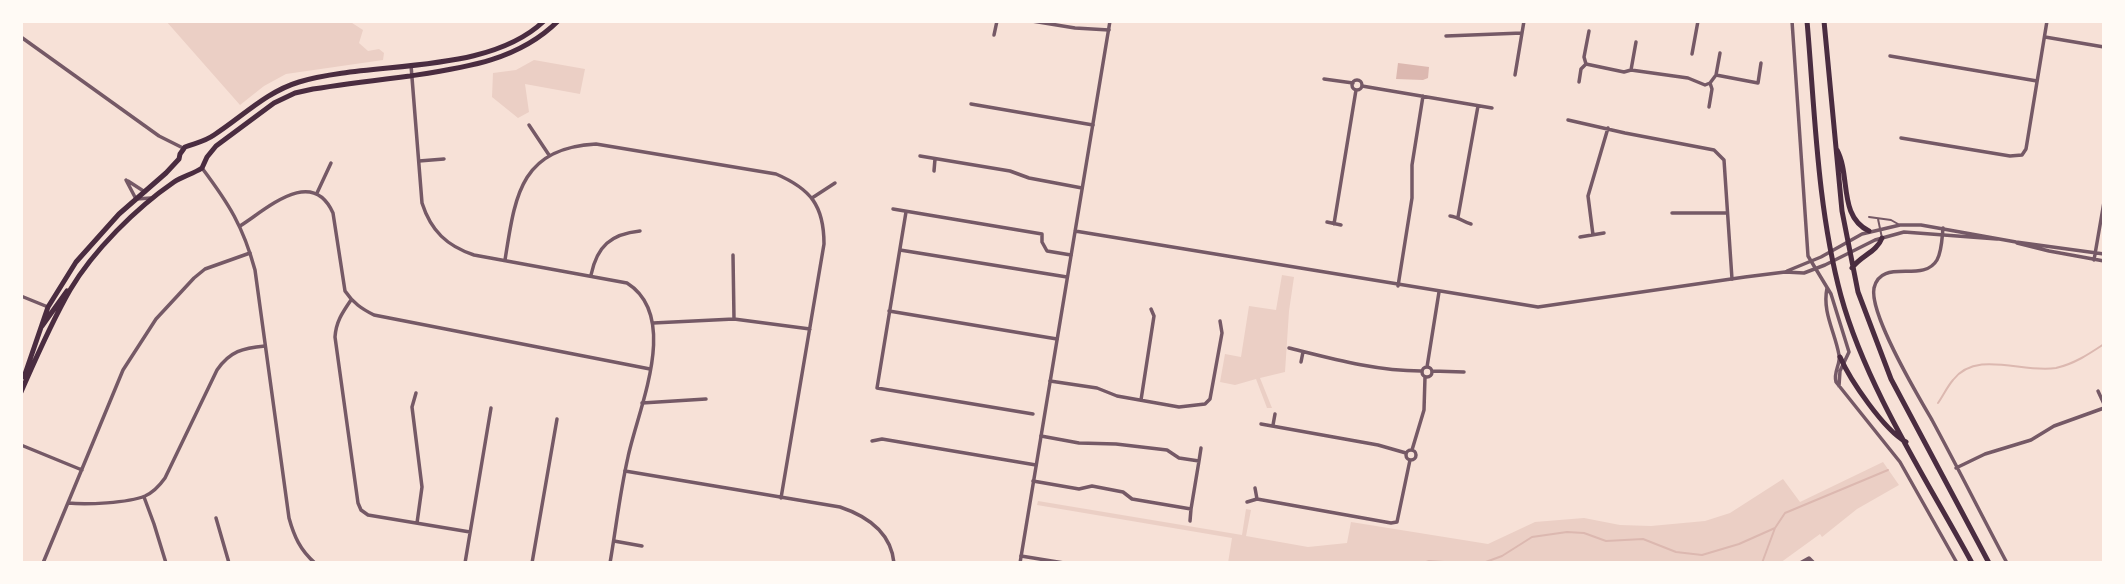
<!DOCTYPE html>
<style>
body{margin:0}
#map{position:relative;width:2125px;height:584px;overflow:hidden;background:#f7e1d7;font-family:Montserrat,sans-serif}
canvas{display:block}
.frame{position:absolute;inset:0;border:23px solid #fffaf5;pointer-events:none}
</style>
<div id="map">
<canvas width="2125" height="584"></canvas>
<div class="frame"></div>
</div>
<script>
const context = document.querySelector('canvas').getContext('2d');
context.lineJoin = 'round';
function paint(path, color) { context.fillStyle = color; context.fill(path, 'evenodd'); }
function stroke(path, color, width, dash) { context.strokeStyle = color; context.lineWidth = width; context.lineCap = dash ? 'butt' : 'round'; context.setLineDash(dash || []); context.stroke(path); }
const green = new Path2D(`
 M166,21H349L363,30L359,43L368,51L379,49L384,53L383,60L286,74L264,86L240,105Z
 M534,60L585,69L580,94L525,84L529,112L518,118L492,97L493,73L516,70Z
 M1282,275L1294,277L1289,311L1285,372L1260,378L1272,408H1267L1256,379L1235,385L1220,382L1225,354L1241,357L1249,306L1276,310Z
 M1883,462L1899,485L1857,509L1822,537L1820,534L1780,563H1228L1232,538L1037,505L1038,501L1242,535L1246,509L1251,510L1246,536L1308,547L1347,543L1351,522L1488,544L1535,522L1584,518L1620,525L1651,526L1705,521L1730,513L1783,479L1800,502Z`);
const water = new Path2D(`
 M1398,63L1429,67L1428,78L1423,80L1396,79Z`);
const stream = new Path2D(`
 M1938,403C1943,396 1947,387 1953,380C1977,349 2023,374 2056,368C2074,364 2089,354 2104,344
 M1423,563L1429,561L1459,563
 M1483,563L1502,556L1532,537L1567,532L1584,533L1606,541L1643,539L1676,552L1702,555L1739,544L1775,528
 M1762,563L1775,528L1785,513L1888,470`);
const service = new Path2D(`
 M1869,217L1891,220L1898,224
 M1878,219L1882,238`);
const minor = new Path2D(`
 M1032,21L1075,28L1109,30
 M1792,21L1808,256L1831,294L1849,352L1840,371L1839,386
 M994,35L997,21
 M1446,36L1522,33
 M21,37L159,136L183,148
 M2045,37L2104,47
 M1692,54L1698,21
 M1890,56L2037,81
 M1586,64L1584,57L1589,31
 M1631,70L1636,42
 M1515,75L1524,21
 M1716,75L1720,53
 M1324,79L1353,83
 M1352 85a5 5 0 1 1 10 0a5 5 0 1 1-10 0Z
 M1579,82L1581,69L1586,64L1624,72L1631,70L1688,78L1705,85L1710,83L1716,75L1758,83L1761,63
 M1362,86L1492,108
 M971,104L1093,125
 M1709,107L1712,89L1710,83
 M1568,120L1625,133L1714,150L1724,160L1732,279
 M529,125L549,155
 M1901,138L2010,156L2022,155L2026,149L2047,21
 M920,156L1010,171L1029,178L1082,188
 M419,161L444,159
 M934,171L935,159
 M126,180L136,199L151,198
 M128,181L145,192
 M317,193L331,163
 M812,198L835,183
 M893,209L1042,234V242L1047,251L1071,255
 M906,212L877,388L1033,414
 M1672,213H1727
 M1450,216C1459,217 1463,222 1471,224
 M1458,217L1478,106
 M1327,222L1341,225
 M1334,224L1356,90
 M240,226C267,209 312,166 333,213L345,291C353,303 362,309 374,315L650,369
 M1943,228C1942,238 1942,251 1937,260C1923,284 1881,257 1874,288C1869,314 1918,396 1932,420C1958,468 1982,516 2007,563
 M1593,235L1588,196L1608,128
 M1580,237L1604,233
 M900,250L1067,277
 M733,255L734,319
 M505,260C515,198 519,148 596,144L776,174C811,189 824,206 824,244L781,498
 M591,275C597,246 611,234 640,231
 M1398,286L1412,198V165L1423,96
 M1827,288C1822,312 1835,332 1839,355C1841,364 1833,372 1836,382L1900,462L1957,563
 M21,296L48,307
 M351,300C342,313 336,322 335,337L358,503L361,510L368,515L470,532
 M889,311L1057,339
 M653,323L734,319L810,329
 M1289,348C1333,359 1376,371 1421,371
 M1301,362L1303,352
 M1422 372a5 5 0 1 1 10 0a5 5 0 1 1-10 0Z
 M1427,367L1439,292
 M1432,371L1464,372
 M1050,381L1097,388L1117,396L1179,407L1205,404L1210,399L1222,333L1220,321
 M2098,391L2104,404
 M416,393L412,407L422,487L417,523
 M1141,400L1154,316L1151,309
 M642,403L706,399
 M1261,424L1378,445L1406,453
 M1273,425L1275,414
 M872,441L882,439L1036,465
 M21,445L82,470
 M1412,450L1424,410L1425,377
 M1406 455a5 5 0 1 1 10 0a5 5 0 1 1-10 0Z
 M1199,461L1201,448
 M1956,468L1985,454L2031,440L2054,426L2104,408
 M625,471L840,507C867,516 891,532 894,563
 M1033,481L1079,489L1092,486L1123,492L1132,499L1191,509L1199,461L1179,458L1167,450L1116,444L1079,443L1041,436
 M144,497L154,524L166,563
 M1257,499L1391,523L1397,522L1410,460
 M1247,502L1257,499L1255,488
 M68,503C86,505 128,503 145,496C154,492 160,485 165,478L217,370C230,351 243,348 265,346
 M216,518L229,563
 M1190,521L1191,509
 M614,541L642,546
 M1021,556L1064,563
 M43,563L123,370L156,319L194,278L205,269L250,253
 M465,563L491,408
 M532,563L557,419
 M1800,563L1809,558L1814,563`);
const tertiary = new Path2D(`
 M411,65L422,203C431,231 447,246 474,255L627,283C681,317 638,409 628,457C620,492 616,528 610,563
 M202,168C229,204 243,226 255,270L289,518C294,536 300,550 315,563
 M1075,231L1538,307L1745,277L1785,272L1804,273L1825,265L1875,240L1904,232L1997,239
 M2017,243L2049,251L2104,261
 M2094,260L2104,202
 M1787,271L1821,257L1862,234L1900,225H1921L2016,242L2104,254
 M1020,563L1110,21`);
const primary = new Path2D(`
 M42,326L67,291
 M24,377L48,307L76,262L119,214L166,173L179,159L180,154L185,147C195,143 204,142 214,135C242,117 266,92 299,82C373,60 486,76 544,21
 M21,392C36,358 51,323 70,290C93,251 136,208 174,182C183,176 193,174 202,168L207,157L216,146L274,103L295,93L313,89C345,84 378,80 410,76C463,68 518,61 558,21`);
const trunk = new Path2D(`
 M1807,21C1815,112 1817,207 1841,296C1866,387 1927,480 1972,563
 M1824,21L1842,211L1858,292L1891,379L1989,563
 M1837,150C1851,176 1838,216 1869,231
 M1852,268C1860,256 1877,252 1882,238
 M1840,357C1850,380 1884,430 1906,442`);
paint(green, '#ebcfc5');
paint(water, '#dcb8b0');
stroke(stream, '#dcb8b0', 2);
stroke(service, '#755966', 2);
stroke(minor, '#755966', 3.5);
stroke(tertiary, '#755966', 3.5);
stroke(primary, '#4a2c40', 5);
stroke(trunk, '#4a2c40', 5);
</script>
